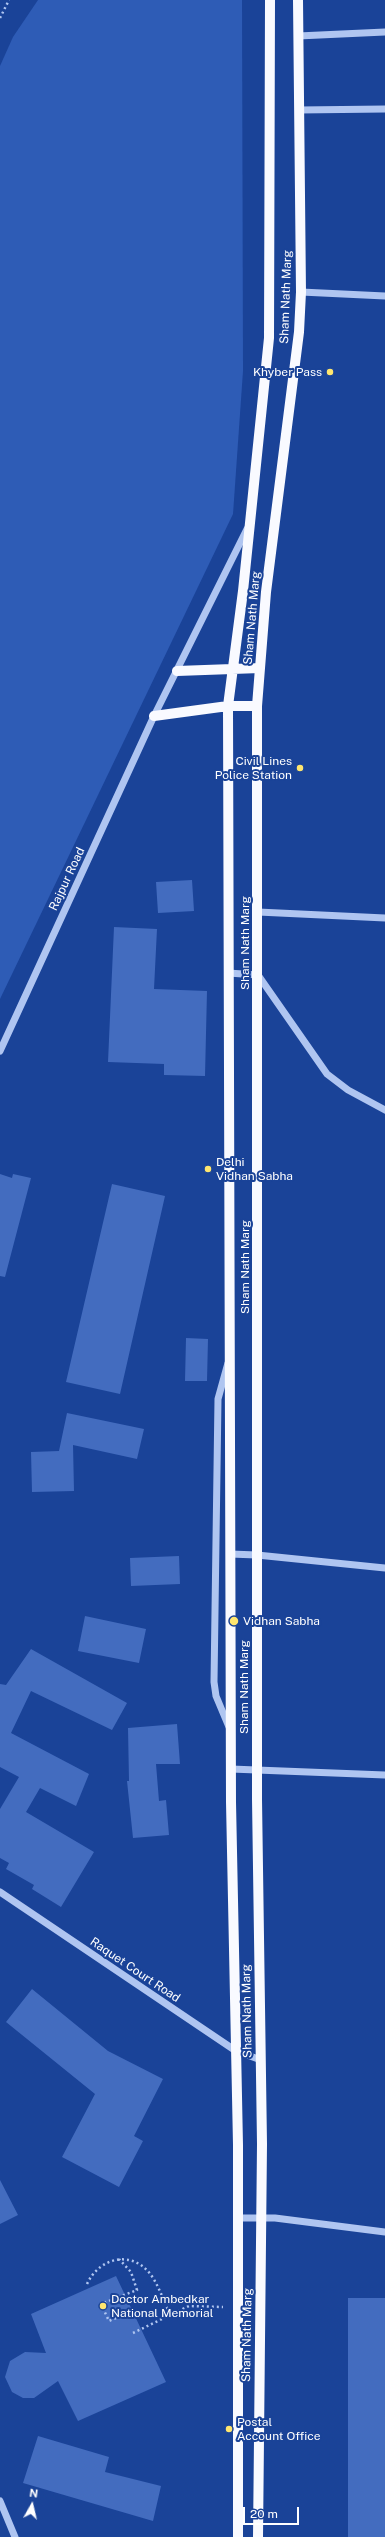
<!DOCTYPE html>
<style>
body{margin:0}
#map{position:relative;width:385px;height:2537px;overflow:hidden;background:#1a4398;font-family:"Public Sans",sans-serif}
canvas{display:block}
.north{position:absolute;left:12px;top:2485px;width:40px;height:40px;-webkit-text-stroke:3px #1a4398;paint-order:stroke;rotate:8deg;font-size:11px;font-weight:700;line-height:16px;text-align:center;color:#fff}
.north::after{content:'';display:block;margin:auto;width:14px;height:18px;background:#fff;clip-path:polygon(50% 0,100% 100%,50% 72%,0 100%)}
.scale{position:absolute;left:243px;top:2507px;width:56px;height:18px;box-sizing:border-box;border:2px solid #fff;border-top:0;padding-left:5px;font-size:12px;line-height:14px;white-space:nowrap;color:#fff;-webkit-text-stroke:3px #1a4398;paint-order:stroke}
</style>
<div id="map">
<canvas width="385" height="2537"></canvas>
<div class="north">N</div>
<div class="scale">20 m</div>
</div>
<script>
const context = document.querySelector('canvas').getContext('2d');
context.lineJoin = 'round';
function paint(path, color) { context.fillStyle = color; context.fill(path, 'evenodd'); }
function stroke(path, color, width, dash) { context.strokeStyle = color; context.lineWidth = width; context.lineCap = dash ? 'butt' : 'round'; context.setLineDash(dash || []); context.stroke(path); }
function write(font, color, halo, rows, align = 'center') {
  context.font = font + ' "Public Sans",sans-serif'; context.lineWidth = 4; context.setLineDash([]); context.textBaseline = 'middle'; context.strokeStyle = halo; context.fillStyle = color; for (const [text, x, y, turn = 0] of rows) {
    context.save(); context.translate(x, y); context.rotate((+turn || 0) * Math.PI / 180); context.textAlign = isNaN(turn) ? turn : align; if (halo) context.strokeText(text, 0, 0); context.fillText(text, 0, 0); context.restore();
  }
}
const green = new Path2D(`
 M38,0H242L243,371L233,514L0,999V66L13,37Z`);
const building = new Path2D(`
 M192,880L194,911L158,913L156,882Z
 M114,927L157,929L154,989L207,991L205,1076L164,1075V1064L108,1062Z
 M0,1174L12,1178L13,1174L31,1178L5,1277L0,1276Z
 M112,1184L165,1196L120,1394L66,1382Z
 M186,1338L208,1339L207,1381H185Z
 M67,1413L144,1429L137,1459L73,1445L74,1491L32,1492L31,1452L59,1451Z
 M179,1556L180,1584L131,1586L130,1558Z
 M85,1616L146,1629L139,1663L78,1651Z
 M31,1649L127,1703L112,1730L31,1691L11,1733L89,1774L76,1806L40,1788L26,1812L94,1852L61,1907L32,1889L34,1885L6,1869L9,1863L0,1858V1809L19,1777L0,1767V1684L6,1685Z
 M177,1724L180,1764H156L159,1801L166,1800L169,1835L133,1838L127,1781H129L128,1728Z
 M32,1989L108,2051L163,2079L134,2136L143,2141L119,2187L62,2157L95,2094L6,2022Z
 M0,2180L18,2215L0,2224Z
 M116,2276L166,2382L78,2421L58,2381L34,2398H23L12,2392L5,2377L10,2361L25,2352L46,2353L31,2314Z
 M348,2298H385V2537H348Z
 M38,2436L109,2457L105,2472L161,2486L153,2521L23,2483Z`);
const path = new Path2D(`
 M0,18L9,0
 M87,2284C100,2256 135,2249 153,2278C160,2289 164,2302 170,2314
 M116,2318L109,2321L101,2304L137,2290L131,2272L119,2259
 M133,2333L189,2306L223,2307`);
const minor = new Path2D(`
 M298,36L385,32
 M299,110L385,109
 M301,292L385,296
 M258,912L385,918
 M228,973L258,975L327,1074L348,1090L385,1110
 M0,1051L154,716L247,529
 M228,1363L218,1399L214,1682L216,1696L229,1727
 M230,1554L257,1555L385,1568
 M231,1769L385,1775
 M0,1892L236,2051L261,2060
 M238,2218H275L385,2232
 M0,2501L15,2537`);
const major = new Path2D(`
 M177,671L260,668
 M154,716L228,706H257
 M238,2537V2145L231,1802L228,706L243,591L269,338L270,0
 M258,2537L262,2144L257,1799V706L266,592L299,332L301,292L298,0`);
const markers = [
 [330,372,4,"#ffe66f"],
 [300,768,4,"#ffe66f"],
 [208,1169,4,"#ffe66f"],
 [234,1621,5,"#ffe66f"],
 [103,2306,4,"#ffe66f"],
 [229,2429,4,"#ffe66f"]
];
const streetNames = [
 ["Sham Nath Marg",286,297,-88],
 ["Sham Nath Marg",252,618,-85],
 ["Rajpur Road",67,879,-65],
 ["Sham Nath Marg",245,943,-90],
 ["Sham Nath Marg",245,1267,-90],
 ["Sham Nath Marg",244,1687,-90],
 ["Raquet Court Road",135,1970,34],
 ["Sham Nath Marg",247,2011,-91],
 ["Sham Nath Marg",247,2335,-89]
];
const poiNames = [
 ["Khyber Pass",322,372,"right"],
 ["Civil Lines",292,761,"right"],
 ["Police Station",292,775,"right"],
 ["Delhi",216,1162],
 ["Vidhan Sabha",216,1176],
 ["Vidhan Sabha",243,1621],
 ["Doctor Ambedkar",111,2299],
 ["National Memorial",111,2313],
 ["Postal",237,2422],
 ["Account Office",237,2436]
];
paint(green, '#2e5cb6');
paint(building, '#436cbf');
stroke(path, '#afc5f1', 2.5, [2, 3]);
stroke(minor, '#afc5f1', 7);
stroke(major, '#f9faff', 10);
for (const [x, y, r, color] of markers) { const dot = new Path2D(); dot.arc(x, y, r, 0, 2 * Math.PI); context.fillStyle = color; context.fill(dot); stroke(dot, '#1a4398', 1.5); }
write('12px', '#fff', '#1a4398', streetNames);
write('12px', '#fff', '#1a4398', poiNames, 'left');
</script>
